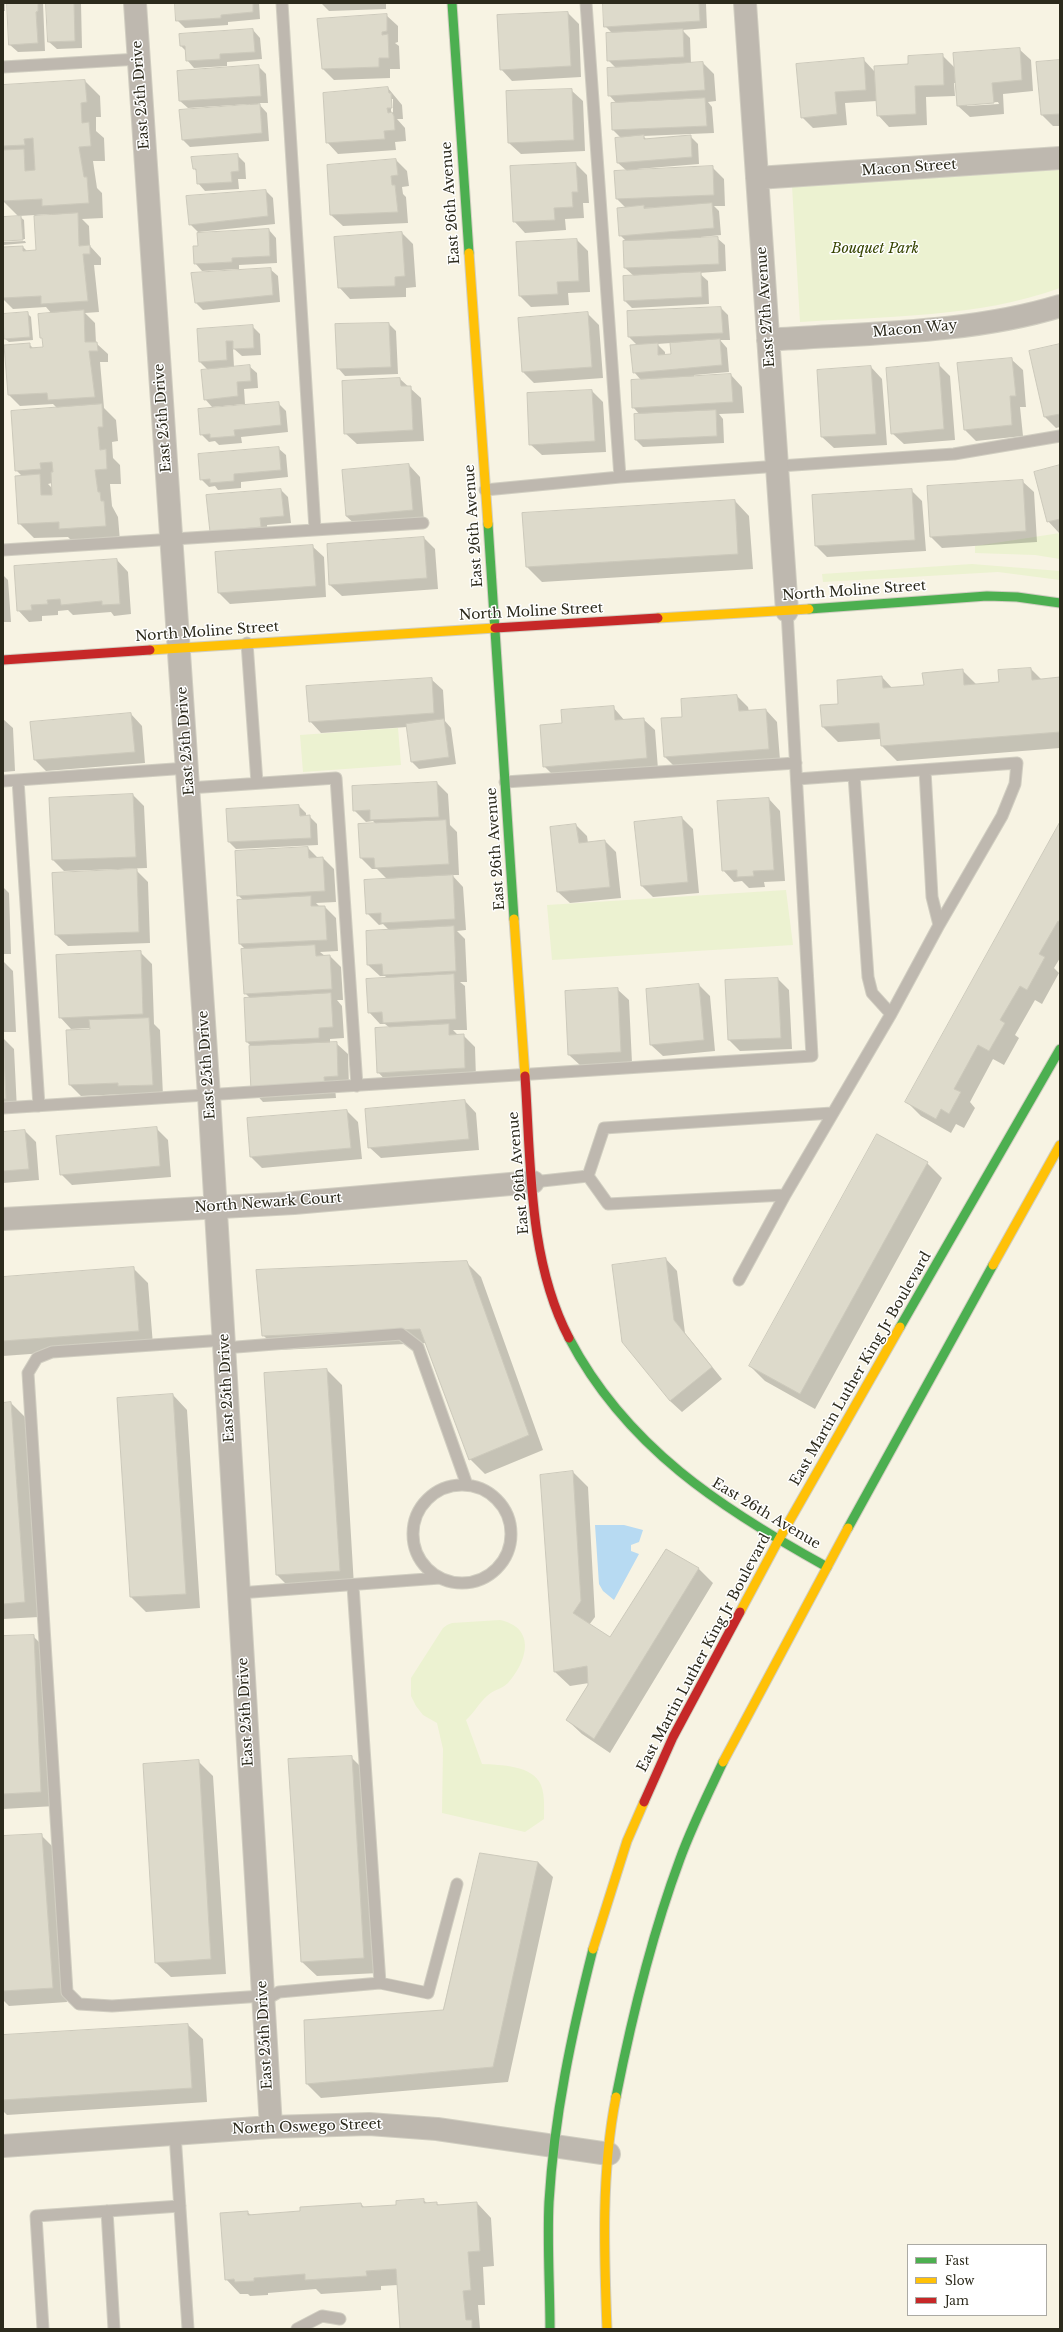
<!DOCTYPE html>
<style>
body{margin:0}
#map{position:relative;width:1063px;height:2332px;overflow:hidden;background:#f7f3e3;font-family:"Libre Baskerville",serif}
canvas{display:block}
.frame{position:absolute;inset:0;border:4px solid #2c2a1c;pointer-events:none}
.legend{position:absolute;left:907px;top:2244px;width:140px;height:72px;box-sizing:border-box;background:#fff;border:1px solid #abaaa4;margin:0;padding:5px 7px;list-style:none;font-size:12px;color:#2c2a1c}
.legend li{display:flex;align-items:center;gap:8px;height:20px}
.legend b{width:20px;border:1px solid #abaaa4}
</style>
<div id="map">
<canvas width="1063" height="2332"></canvas>
<div class="frame"></div>
<ul class="legend">
<li><b style="height:5px;background:#4caf50"></b>Fast</li>
<li><b style="height:5px;background:#ffc107"></b>Slow</li>
<li><b style="height:5px;background:#c62828"></b>Jam</li>
</ul>
</div>
<script>
const context = document.querySelector('canvas').getContext('2d');
context.lineJoin = 'round';
function paint(path, color) { context.fillStyle = color; context.fill(path, 'evenodd'); }
function stroke(path, color, width, dash) { context.strokeStyle = color; context.lineWidth = width; context.lineCap = dash ? 'butt' : 'round'; context.setLineDash(dash || []); context.stroke(path); }
function write(font, color, halo, rows, align = 'center') {
  context.font = font + ' "Libre Baskerville",serif'; context.lineWidth = 3; context.setLineDash([]); context.textBaseline = 'middle'; context.strokeStyle = halo; context.fillStyle = color; for (const [text, x, y, turn = 0] of rows) {
    context.save(); context.translate(x, y); context.rotate((+turn || 0) * Math.PI / 180); context.textAlign = isNaN(turn) ? turn : align; if (halo) context.strokeText(text, 0, 0); context.fillText(text, 0, 0); context.restore();
  }
}
const green = new Path2D(`
 M1060,170V288C977,318 887,316 800,322L792,186Z
 M1060,533V559L1035,555L975,553V546Z
 M972,564L1060,571V580L998,572L823,582L822,574Z
 M398,728L401,765L303,772L300,735Z
 M786,890L793,945L552,960L547,905Z
 M500,1620C537,1628 527,1662 508,1683C502,1689 493,1690 487,1696C479,1703 474,1713 466,1720L482,1764C500,1765 533,1765 541,1785C545,1795 544,1809 544,1819L525,1832L442,1813L443,1749L437,1723L423,1715L416,1706L411,1696V1678L443,1628L447,1625L452,1623Z`);
const water = new Path2D(`
 M595,1525H624L643,1530L639,1542L631,1545V1551L639,1554L614,1600L603,1591L599,1584Z`);
const shadow = new Path2D(`
 M3,3H5V11H3Z
 M8,3H43L45,51L18,52L10,45Z
 M47,3H81L82,48L57,49L49,42Z
 M176,3H259L260,19L228,22V25L185,28L177,20Z
 M321,3H386V9L329,11Z
 M508,3H539L509,4Z
 M604,3L706,4L707,28L682,30L690,38L691,64L703,63L714,74L716,101L708,102L712,107L714,133L643,136L647,140L690,136L698,144L699,164L637,169V171L712,167L724,179L725,206H714L719,211L721,235L701,237V238H717L725,245L726,271L699,273L708,281L709,304L632,308L625,301L635,277L625,268L627,242L620,235L626,208L617,199L615,172L627,171L618,163L621,138L613,130L612,104H617L609,95L616,68L608,60L613,34L605,26Z
 M568,13L579,24L581,77L512,81L501,69Z
 M386,15L398,26V42L395,43L399,46L400,69H390V78L334,80L323,69L318,20Z
 M3,30L4,53H3Z
 M253,30L260,38L262,59L227,62V66L194,68L187,60L186,51L181,46L180,35Z
 M1019,49L1031,60L1033,91L1003,94L1004,114L970,117L958,106L956,83H954L955,96L926,97L927,125L889,127L878,115L877,101L845,103L847,125L813,128L802,117L863,59L875,72L942,55L955,68ZM998,102L999,104L967,106V104Z
 M1060,61V126H1053L1042,115Z
 M258,66L266,74L268,103H258L267,113L269,141L190,147L183,140L250,106V104L188,108L180,101Z
 M85,81L100,96L101,117H96V131L104,138L105,161H93L97,188L102,193L103,218L82,219L89,226L90,246L101,258V265H94L99,312L85,313L95,323L96,343L108,354V362H100L104,408L116,420L118,441L112,442L113,458L120,465L121,484H110L112,506L118,517L120,541L75,544L68,537L34,538L19,523L23,477L16,470L57,408L53,404L20,406L9,395L29,344L34,349L44,348L43,340L41,337L52,314L46,307L13,309L3,299V248L23,247L28,252L37,251L53,216L51,214L19,216L24,220L25,239L3,240V218L19,217L3,201V86ZM52,483L53,489L48,484Z
 M388,88L402,105L403,119H397L405,128L406,141L395,142L396,150L338,154L327,142ZM391,99H393V113H391Z
 M571,90L583,101L585,151L521,154L509,143Z
 M237,155L245,163L246,179H238L239,189L205,191L198,183L197,172L194,168Z
 M396,160L407,171L409,186L402,187L403,194L406,197L408,223L343,226L331,215Z
 M576,164L587,175L589,203H583L584,218L565,219L566,230L525,233L514,221L511,167Z
 M266,191L273,198L275,224L198,232L190,224Z
 M269,230L276,238L277,263L239,265V269L202,271L195,263Z
 M402,233L413,244L416,287L406,288V297L350,299L339,287Z
 M577,240L588,251L590,292L568,293L569,305L531,307L520,296Z
 M25,241L26,243L3,245V242Z
 M270,269L278,276L280,302L203,310L196,303Z
 M721,308L728,315L730,340H720L727,348L729,372L694,375V377L731,375L742,387L744,413L719,414L723,419L724,443L643,447L636,440L640,415L633,407L641,380L634,372L638,346L629,337L628,312ZM671,343L672,355H665V352L657,344Z
 M27,313L31,317L33,340L9,342L5,339Z
 M587,313L599,325L603,378L534,383L523,372Z
 M389,324L396,331L398,374L345,376L338,368Z
 M252,326L260,334L261,355L242,356L233,348L234,367L249,366L257,373L258,388L244,389L245,404L212,407L205,399L208,370L200,362L198,330Z
 M1060,345V427L1056,428L1045,417L1030,352Z
 M1011,359L1023,370L1026,407H1020L1023,436L976,441L965,430Z
 M938,364L950,376L955,440L904,444L892,433Z
 M871,367L882,379L887,445L834,448L822,437Z
 M400,379L421,398L424,441L357,444L345,433Z
 M592,391L603,402L606,452L542,455L530,444Z
 M278,403L286,411L288,432L241,437L242,443L219,445L215,441L209,442L201,434Z
 M278,448L286,455L288,477L241,482V488L218,490L215,486L209,487L201,479Z
 M409,465L420,477L424,521L358,527L346,516Z
 M1060,466V533H1059L1048,521Z
 M1022,481L1034,492L1037,542L942,548L931,537Z
 M281,490L288,497L291,523L267,525L268,534L218,539Z
 M911,490L922,501L926,551L827,557L816,546L813,496Z
 M735,501L749,516L753,569L542,582L527,567Z
 M424,538L435,549L438,589L342,596L330,585L328,545Z
 M312,546L324,557L326,597L230,604L219,593Z
 M117,560L128,572L131,614L114,616L111,612L73,615L68,610L58,611V615L42,616V621L29,622L18,610Z
 M3,575L8,580L11,622H3Z
 M1031,669L1042,680L1060,678V748L897,761L882,746L881,739L838,742L823,727L821,706L840,705L882,677L893,689L925,686L962,670L977,685L1000,683Z
 M431,679L443,690L445,721L451,728L456,764L419,769L412,762L407,727L321,733L310,721Z
 M737,696L748,707L749,712L766,710L777,722L780,760L676,768L665,757L684,718Z
 M613,707L625,721L643,719L655,730L658,769L556,778L544,766L563,724Z
 M131,714L142,726L145,763L46,771L35,760L32,723Z
 M3,719L13,728L15,771L3,772Z
 M437,783L448,794L450,825L457,832L459,875H452L463,887L466,930L457,931L465,939L467,982H460L465,986L467,1030H453L459,1036L463,1035L475,1047L476,1079L389,1084L378,1072L390,1028L385,1024H380L369,1012L388,979L385,976H380L368,965L390,931L383,924L379,925L367,913L387,879L377,869H372L361,858L359,825L376,824L373,821L366,822L354,810Z
 M133,795L144,806L147,868L64,871L53,860Z
 M769,799L780,811L785,881L764,882L765,887L749,888L742,881L734,882L723,870Z
 M299,806L306,813V816H309L317,824L318,845L236,849L229,842Z
 M682,818L693,829L699,893L653,897L642,886L636,822Z
 M1060,824V958L1054,968L1059,973L1042,1004L1035,1000L1015,1035L1019,1038L1004,1065L993,1059L970,1102L975,1108L964,1128L956,1124L951,1133L921,1116L906,1101Z
 M576,825L587,836L588,843L605,841L616,852L621,898L570,903L558,892L551,828Z
 M308,848L318,858H323L334,869L336,902L316,903L320,907H325L336,918L338,951L320,952L325,956H330L341,967L343,1000H337L342,1006L344,1038L330,1039V1043H336L348,1054L349,1087L335,1088L336,1098L263,1102L252,1090V1047L247,1042L250,998L245,993L246,950L240,944L243,900L238,895Z
 M136,870L148,882L150,943L68,946L56,935L54,874Z
 M3,887L9,893L11,954H3Z
 M140,952L152,964L154,1024L160,1030L163,1096L131,1097L127,1094L81,1096L70,1085L91,1028L71,1029L60,1017Z
 M3,961L13,971L16,1032H3Z
 M778,979L789,990L792,1049L740,1051L729,1040L726,981Z
 M699,985L710,996L715,1051L663,1056L651,1045Z
 M617,989L629,1000L632,1063L581,1066L569,1055Z
 M3,1038L14,1049L17,1110H3Z
 M465,1101L476,1113L479,1150L381,1158L369,1147Z
 M347,1111L358,1122L362,1159L262,1168L251,1157Z
 M156,1128L168,1140L171,1177L72,1185L61,1174Z
 M25,1131L36,1142L39,1180L3,1183V1133Z
 M927,1163L942,1178L815,1409L765,1381L750,1366Z
 M666,1259L677,1271L685,1333L722,1379L682,1412L670,1401Z
 M466,1262L481,1277L543,1450L485,1474L470,1459L427,1343L278,1350L263,1335Z
 M133,1268L148,1283L153,1345L3,1356V1278Z
 M327,1370L342,1385L354,1586L292,1590L277,1575Z
 M173,1395L187,1410L200,1608L146,1612L131,1597Z
 M11,1403L26,1418L39,1617L3,1619V1404Z
 M573,1472L588,1487L595,1617L589,1625L611,1639L698,1568L713,1583L610,1753L582,1734L567,1720L589,1683L570,1686L555,1672Z
 M33,1636L48,1651L55,1806L3,1809V1637Z
 M351,1757L366,1772L379,1973L317,1976L302,1962Z
 M198,1761L213,1776L226,1974L171,1977L156,1963Z
 M41,1835L56,1850L67,2002L9,2006L3,2000V1837Z
 M538,1862L553,1877L508,2082L321,2098L307,2084L444,2011Z
 M188,2025L203,2039L207,2102L7,2115L3,2111V2036Z
 M423,2200L427,2203H436L439,2205L477,2203L491,2218L494,2266L483,2267L485,2305H478L480,2329H401L398,2285L381,2286V2290L321,2294L316,2289L268,2293V2295L250,2296L248,2294H240L226,2279L247,2212L251,2215L301,2212L361,2204L365,2208L397,2206Z`);
const building = new Path2D(`
 M7,3H38V11L36,12L38,43L9,45Z
 M46,3H74L75,41L48,42Z
 M175,3H253V12L221,15V18L176,21Z
 M603,3H699L700,21L604,27Z
 M568,12L571,66L500,70L497,15Z
 M387,14V31L382,32V35L388,34L389,58H379V67L322,69L317,19Z
 M253,29L255,52L220,54V59L186,61L185,46H180L179,34Z
 M683,29L684,57L607,61L606,33Z
 M1020,48L1022,80L992,83L994,103L957,106L953,53Z
 M943,54L944,85L915,86L916,114L877,116L874,66L908,64V56Z
 M864,58L866,90L835,92L837,114L801,118L796,64Z
 M1060,60V114L1041,115L1036,62Z
 M703,62L705,90L608,96L607,68Z
 M259,65L261,96L179,101L177,71Z
 M85,80L87,102L81,103L82,123L89,122L91,146L79,147L84,177H87L89,203L42,206V199L3,201V150L24,149L25,171L35,170L33,138L24,139L25,145L3,146V85Z
 M388,87L389,93H391L392,108H387L388,113L392,112L394,116L395,130L384,131L385,139L326,143L323,93Z
 M572,89L574,140L508,143L506,91Z
 M705,98L707,126L612,130L611,103Z
 M260,104L262,133L182,140L179,110Z
 M644,135V139L691,135L692,157L617,163L615,138Z
 M238,154L239,171L231,172L232,182L197,184L196,169H193L191,157Z
 M396,159L398,175L391,176L392,185H395L398,212L330,215L327,165Z
 M576,163L578,192H572L573,207L554,208L555,220L513,222L510,166Z
 M713,166L714,195L616,199L614,171Z
 M266,190L268,216L189,225L186,196Z
 M712,203L714,228L619,236L617,208L644,205V208Z
 M78,213L79,246L90,245V254H83L88,301L41,304V296L3,298V247L23,246V251L36,250L34,216Z
 M21,216L23,240L3,241V217Z
 M269,229L270,256L232,258V262L194,264L193,246H198L197,233Z
 M402,232L405,276L395,277V286L338,288L334,237Z
 M718,237L719,264L624,268L623,241Z
 M577,239L579,281L557,282L558,294L519,296L516,242Z
 M271,268L273,295L195,303L191,273Z
 M701,272L702,297L624,301L623,276Z
 M721,307L723,333L628,337L627,311Z
 M84,310L85,342H97L98,351H89L95,397L48,400L47,393L8,395L4,345L30,343V348L43,347L42,338H40L38,314Z
 M28,312L30,337L4,339L3,314Z
 M588,312L592,367L522,372L518,318Z
 M389,323L391,367L337,369L335,324Z
 M253,325L254,348L233,349V341H226L227,360L199,362L197,329Z
 M720,339L722,365L633,373L630,345L658,343V355L671,354L670,343Z
 M1060,344V414L1044,417L1029,351Z
 M1012,358L1016,396H1010L1012,425L964,430L957,363Z
 M939,363L944,429L891,434L886,368Z
 M250,365L251,381L237,382L238,396L204,400L201,370Z
 M871,366L876,434L821,437L817,370Z
 M731,374L733,402L632,408L631,380Z
 M400,378L401,386H411L413,430L344,434L342,381Z
 M592,390L595,441L529,445L527,393Z
 M279,402L281,425L234,430L235,436L210,438V434L200,435L198,409Z
 M102,404L103,427H98L100,450L106,449L107,469L95,470L98,492H100L101,501H104L106,526L59,529V522L18,524L15,476L40,474L41,495H52L51,472H53L52,462L40,463L41,469L15,471L11,411Z
 M716,410L717,436L635,440L634,414Z
 M279,447L281,470L234,474V481L210,483V479L200,480L198,454Z
 M409,464L413,510L346,516L342,470Z
 M1060,465V519L1047,522L1034,472Z
 M1023,480L1026,531L930,537L927,486Z
 M281,489L284,516L260,518L261,527L210,532L206,495Z
 M912,489L915,540L815,546L812,495Z
 M735,500L738,554L526,567L522,513Z
 M424,537L427,578L329,585L327,544Z
 M313,545L316,586L218,593L215,552Z
 M117,559L120,604L102,605V601L61,605L60,599L47,600L48,604L31,605L32,610L17,611L14,566Z
 M1031,668L1032,680L1060,677V732L881,746L879,723L822,727L820,705L838,704L837,680L882,676L883,688L924,685L922,673L963,669L964,685L999,682L998,670Z
 M432,678L434,713L309,722L306,686Z
 M737,695L739,711L766,709L769,749L664,757L661,718L682,717L681,699Z
 M614,706L615,720L644,718L647,758L543,767L540,725L562,723L561,710Z
 M131,713L135,752L34,760L30,722Z
 M444,719L449,757L411,762L406,724Z
 M437,782L439,817L370,820V810L353,811L352,786Z
 M133,794L136,857L52,860L49,798Z
 M769,798L774,870L753,871L754,876L737,877V870L722,871L717,801Z
 M299,805L300,816L310,815L311,838L228,842L226,809Z
 M682,817L688,882L641,886L634,822Z
 M446,820L449,864L375,868L374,858H360L358,824Z
 M1060,822V922L1058,921L1039,954L1045,957L1027,990L1020,986L1000,1020L1005,1023L989,1051L978,1045L954,1089L961,1092L949,1114L941,1109L936,1119L905,1102Z
 M576,824L579,843L605,840L610,887L557,892L550,827Z
 M308,847L309,858L323,857L325,891L237,896L235,851Z
 M137,869L139,932L55,935L52,873Z
 M453,875L455,919L381,923V913L366,914L364,880Z
 M311,896V906H325L327,940L239,944L237,900Z
 M454,926L456,971L383,975L382,964L367,965L366,931Z
 M315,945L316,956L330,955L332,989L244,994L241,949Z
 M141,951L143,1014L59,1018L56,955Z
 M454,974L456,1019L383,1023L382,1012L368,1013L366,979Z
 M778,978L781,1038L728,1040L725,980Z
 M699,984L704,1040L650,1045L646,989Z
 M618,988L621,1052L568,1055L565,991Z
 M331,993L333,1027L319,1028V1038L246,1042L244,998Z
 M149,1018L153,1085L118,1086V1083L69,1085L66,1030L90,1029L89,1020Z
 M449,1024V1035L464,1034L465,1068L377,1073L375,1028Z
 M3,1036L6,1099H3Z
 M337,1042L338,1076L324,1077L325,1087L251,1091L249,1046Z
 M465,1100L469,1139L368,1148L365,1109Z
 M347,1110L351,1148L250,1157L247,1118Z
 M157,1127L160,1166L60,1175L56,1136Z
 M25,1130L29,1169L3,1171V1132Z
 M877,1134L928,1162L800,1394L749,1366Z
 M666,1258L674,1320L712,1367L670,1401L622,1342L612,1265Z
 M467,1261L529,1435L469,1460L420,1329L262,1336L256,1270Z
 M134,1267L139,1331L3,1341V1277Z
 M327,1369L340,1571L276,1575L264,1373Z
 M173,1394L186,1594L130,1597L117,1398Z
 M11,1402L25,1602L3,1604V1403Z
 M573,1471L581,1601L573,1613L610,1637L666,1549L699,1568L594,1739L566,1720L588,1685L587,1666L554,1672L540,1475Z
 M34,1635L41,1792L3,1794V1636Z
 M352,1756L364,1958L301,1962L288,1759Z
 M199,1760L211,1959L155,1963L143,1764Z
 M42,1834L53,1988L3,1991V1836Z
 M480,1853L538,1862L493,2067L306,2084L304,2020L443,2010Z
 M188,2024L192,2088L3,2100V2035Z
 M424,2199V2203L437,2202V2205L477,2202L480,2251L468,2252L471,2290L463,2291L466,2320H472V2329H400L396,2269L366,2271L367,2276L305,2280V2274L254,2278V2281L235,2282L234,2279L225,2280L220,2213L248,2211V2215L300,2211V2207L361,2203L362,2207L396,2205V2201Z`);
const lane = new Path2D(`
 M282,3L315,529
 M586,3L620,477
 M3,67L139,59
 M485,490L620,477L954,454L1060,436
 M3,550L423,523
 M247,643L257,783
 M925,770L932,897L939,925
 M854,775L868,977L872,993L891,1014
 M18,780L39,1106
 M3,781L188,768
 M505,782L796,763
 M189,788L336,778L357,1086
 M3,1108L812,1056L787,611
 M588,1176L604,1128L832,1113
 M588,1176L608,1204L785,1195
 M533,1182L588,1176
 M739,1280L785,1195L891,1014L939,925L1002,816L1015,784L1017,763L797,779
 M224,1340L52,1352L37,1358L28,1373L67,1992L79,2004L112,2006L263,1996
 M224,1348L401,1334L418,1347L467,1485
 M413 1534a49 49 0 1 1 98 0a49 49 0 1 1-98 0Z
 M353,1586L380,1983
 M239,1593L440,1578
 M263,2001L279,1992L380,1983L428,1993L457,1884
 M175,2134L188,2329
 M107,2211L114,2329
 M43,2329L36,2216L180,2206
 M297,2329L322,2316L340,2319`);
const street = new Path2D(`
 M135,3L209,1096L271,2127
 M745,3L787,611
 M757,178L1060,158
 M768,340C863,333 969,334 1060,306
 M3,1219L294,1203L533,1182
 M3,2146L271,2127L369,2124L437,2129L609,2154`);
const fast = new Path2D(`
 M452,3L469,253
 M488,524L514,919
 M809,609L987,596L1017,597L1060,603
 M900,1327L1060,1049
 M569,1338C626,1447 722,1509 827,1567
 M848,1528L993,1265
 M616,2097C632,2016 651,1937 680,1859C692,1826 708,1794 723,1762
 M550,2329C550,2287 547,2244 549,2202C554,2116 572,2032 593,1949`);
const slow = new Path2D(`
 M469,253L488,524
 M658,618L809,609
 M150,650L495,628
 M514,919L525,1076
 M993,1265L1060,1145
 M740,1612L778,1541L900,1327
 M723,1762L848,1528
 M593,1949L627,1841L644,1802
 M607,2329C604,2252 601,2173 616,2097`);
const jam = new Path2D(`
 M495,628L658,618
 M3,660L150,650
 M525,1076C531,1162 528,1260 569,1338
 M644,1802L673,1737L740,1612`);
const streetNames = [
 ["East 25th Drive",141,95,-94],
 ["Macon Street",909,168,-4],
 ["East 26th Avenue",451,203,-94],
 ["East 27th Avenue",766,307,-94],
 ["Macon Way",915,329,-5],
 ["East 25th Drive",163,418,-94],
 ["East 26th Avenue",474,526,-94],
 ["North Moline Street",854,591,-4],
 ["North Moline Street",531,612,-3],
 ["North Moline Street",207,632,-4],
 ["East 25th Drive",186,741,-94],
 ["East 26th Avenue",496,849,-94],
 ["East 25th Drive",207,1065,-94],
 ["East 26th Avenue",519,1173,-95],
 ["North Newark Court",268,1203,-4],
 ["East Martin Luther King Jr Boulevard",861,1369,-60],
 ["East 25th Drive",227,1388,-93],
 ["East 26th Avenue",766,1514,31],
 ["East Martin Luther King Jr Boulevard",704,1653,-62],
 ["East 25th Drive",246,1712,-93],
 ["East 25th Drive",265,2035,-93],
 ["North Oswego Street",307,2127,-2]
];
const parkNames = [
 ["Bouquet Park",875,249]
];
paint(green, '#ecf2d1');
paint(water, '#b7daf2');
paint(shadow, '#0003');
paint(building, '#dddacb');
stroke(building, '#ccc9bb', 1);
stroke(lane, '#d1cec1', 13);
stroke(street, '#d1cec1', 24);
stroke(fast, '#d1cec1', 11);
stroke(slow, '#d1cec1', 11);
stroke(jam, '#d1cec1', 11);
stroke(lane, '#beb8af', 11);
stroke(street, '#beb8af', 22);
stroke(fast, '#4caf50', 9);
stroke(slow, '#ffc107', 9);
stroke(jam, '#c62828', 9);
write('14px', '#2c2a1c', '#fff', streetNames);
write('italic 14px', '#364400', '#fff', parkNames);
</script>
